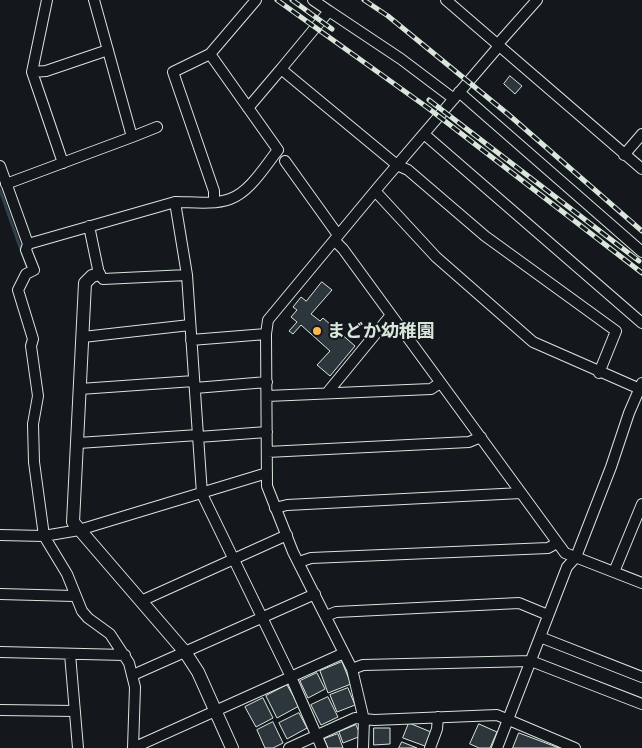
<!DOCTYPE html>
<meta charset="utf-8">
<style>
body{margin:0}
canvas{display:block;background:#14181c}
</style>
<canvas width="642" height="748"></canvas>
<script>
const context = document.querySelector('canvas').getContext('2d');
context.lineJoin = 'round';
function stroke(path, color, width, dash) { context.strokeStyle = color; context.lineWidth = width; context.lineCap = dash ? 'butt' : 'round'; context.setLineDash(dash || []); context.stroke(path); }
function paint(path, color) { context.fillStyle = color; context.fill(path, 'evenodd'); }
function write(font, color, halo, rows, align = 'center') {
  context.font = font + ' "Exo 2","Noto Sans JP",sans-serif'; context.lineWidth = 4; context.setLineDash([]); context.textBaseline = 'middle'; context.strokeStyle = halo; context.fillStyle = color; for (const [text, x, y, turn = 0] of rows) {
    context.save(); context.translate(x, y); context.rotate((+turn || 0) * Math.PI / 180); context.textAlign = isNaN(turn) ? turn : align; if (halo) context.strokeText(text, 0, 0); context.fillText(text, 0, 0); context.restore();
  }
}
const stream = new Path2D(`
 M0,190L27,267`);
const building = new Path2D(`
 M510,76L522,86L515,94L504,84Z
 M322,282L332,290L311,314L320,321L323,318L355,346L330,376L317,365L330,351L301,325L293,334L289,331L297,322L291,317L297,310L293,307L301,297L306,301Z
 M342,662L351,684L328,693L320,671Z
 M317,673L325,689L308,698L300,681Z
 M287,685L299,706L277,718L266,696Z
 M348,688L355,705L337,712L330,695Z
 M328,697L338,717L321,725L311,705Z
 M263,698L273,718L256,727L245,707Z
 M299,713L307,728L287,739L279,723Z
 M273,722L283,743L273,748H265L257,730Z
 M409,723L431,732L425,746L403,738Z
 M479,724L497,732L490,748H479L470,744Z
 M356,725L361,736L343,743L339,732Z
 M374,728H390V744L374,745Z
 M519,733L559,748H513Z
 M338,734L343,748H328L324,739Z
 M402,742L417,748H399Z`);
const minor = new Path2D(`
 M47,0L32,72L63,163
 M256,0L210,54L278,150C265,166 250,192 230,199C213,205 192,202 175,202L187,275L202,494L291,677L322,748
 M313,0L329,11L281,69L397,165L408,170L485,236L616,331L599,373
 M446,0L642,169
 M329,11L401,59L454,99
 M497,45L537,0
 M210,54L173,72L214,191V202
 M32,72L46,71L108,50
 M459,92L642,252
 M248,108L281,69
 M424,134L642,323
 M132,137L157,127
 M624,155L642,134
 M285,161L338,235
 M0,166L28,244L26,250L34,270L26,274L18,290L33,339L31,346L38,396L33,424L34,462L44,536L67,574L82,611L88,618L110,634L129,663L135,687L133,748
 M6,184L132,137L94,0
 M376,192L436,257L533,342L640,389
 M89,226L99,274L103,279L187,275
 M335,241L343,249L565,553L642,583
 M28,244L175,202
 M83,337L190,325
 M191,340L266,334
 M195,388L267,382
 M80,389L194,381
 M327,393L391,315
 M267,396L431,389L440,383
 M198,437L267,432
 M78,443L198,435
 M267,452L469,442L481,437
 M275,508L287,505L521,493
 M0,535L44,536L79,530L267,473
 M299,562L311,558L548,548L557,543
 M614,572L642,504
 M0,594L74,596
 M141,601L287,535
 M326,616L336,612L519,603L548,615
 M540,637L642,677
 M0,652L125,655
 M70,654L78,748
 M352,669L363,665L531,661L642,704
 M133,675L315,594
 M0,710L75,711
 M133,748L344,653
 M289,748L355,718L374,720L497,715L575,748
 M363,748L364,720L352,669L293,552L267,486L266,334L268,320L380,185L499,46
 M430,748L437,729L438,717
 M497,748L567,567L576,557L611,467L629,413L642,383`);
const tertiary = new Path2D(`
 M99,274L92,276L85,283L73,522L185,652L198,672L232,748`);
const rail = new Path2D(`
 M277,0L428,108L642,273
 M292,0L332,29
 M364,0L388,16L509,115L642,231
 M429,100L639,261`);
const markers = [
 [317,331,5,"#ffb74d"]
];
const poiNames = [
 ["まどか幼稚園",327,331]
];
stroke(stream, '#2f3f4d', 3);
paint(building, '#2c363c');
stroke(building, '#d8e6dc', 1);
stroke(minor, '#d8e6dc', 12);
stroke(tertiary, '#d8e6dc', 14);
stroke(minor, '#14181c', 10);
stroke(tertiary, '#14181c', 12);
stroke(rail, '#d8e6dc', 5);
stroke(rail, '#14181c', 3, [9]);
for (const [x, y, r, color] of markers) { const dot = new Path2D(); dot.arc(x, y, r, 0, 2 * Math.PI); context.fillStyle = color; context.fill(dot); stroke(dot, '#14181c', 2); }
write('bold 18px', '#d8e6dc', '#14181c', poiNames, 'left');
</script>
